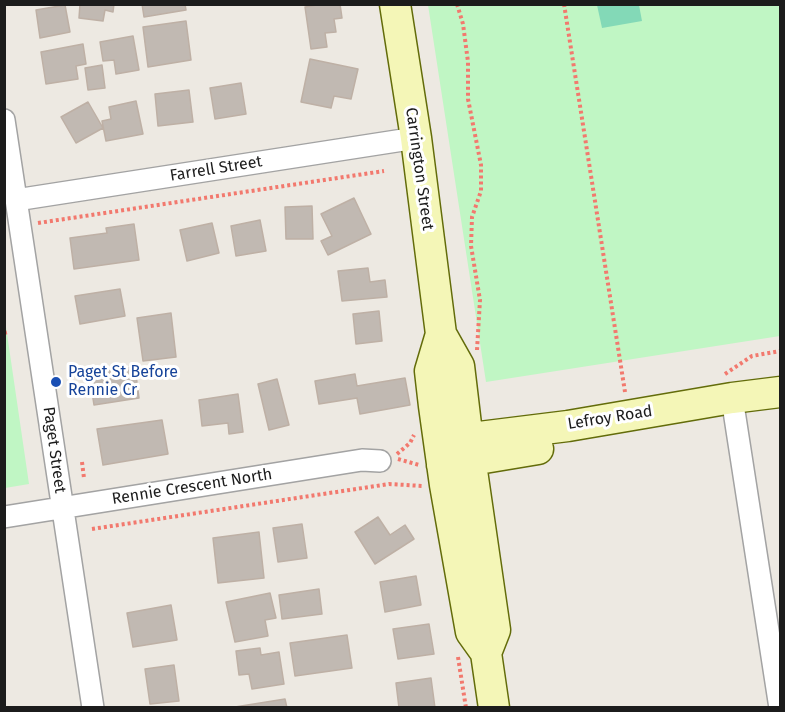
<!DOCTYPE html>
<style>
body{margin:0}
#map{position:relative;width:785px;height:712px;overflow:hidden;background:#ede9e2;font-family:"Fira Sans",sans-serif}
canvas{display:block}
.frame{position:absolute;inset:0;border:6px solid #1c1c1c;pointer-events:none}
</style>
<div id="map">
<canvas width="785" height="712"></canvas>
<div class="frame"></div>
</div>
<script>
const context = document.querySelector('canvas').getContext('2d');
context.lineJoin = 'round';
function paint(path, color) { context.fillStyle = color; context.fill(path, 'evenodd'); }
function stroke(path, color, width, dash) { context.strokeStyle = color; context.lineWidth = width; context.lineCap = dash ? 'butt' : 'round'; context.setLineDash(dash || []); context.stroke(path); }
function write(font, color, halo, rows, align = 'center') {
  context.font = font + ' "Fira Sans",sans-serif'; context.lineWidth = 6; context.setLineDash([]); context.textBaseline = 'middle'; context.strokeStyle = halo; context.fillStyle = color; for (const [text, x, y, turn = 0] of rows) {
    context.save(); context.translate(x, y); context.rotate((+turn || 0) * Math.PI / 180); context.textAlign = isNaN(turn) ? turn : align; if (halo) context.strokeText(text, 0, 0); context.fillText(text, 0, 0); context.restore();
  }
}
const park = new Path2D(`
 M428,5H780V336L486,382Z
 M5,320L29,484L5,488H4Z`);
const pitch = new Path2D(`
 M597,5H639L642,21L602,28Z`);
const building = new Path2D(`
 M80,4H114L113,12L105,10L103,21L79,18Z
 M142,4H185L186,10L144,17Z
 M322,4H340L342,18L334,19L336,32L325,33L327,47L311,49L305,7Z
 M65,5L70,32L40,38L36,10Z
 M186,21L191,60L148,67L143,27Z
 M133,36L139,70L116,74L114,60L103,61L100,42Z
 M83,44L86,64L76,66L78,79L46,84L41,52Z
 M310,59L358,69L351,99L334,96L331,108L301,102Z
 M102,65L105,88L88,90L85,68Z
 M241,83L246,114L215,119L210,88Z
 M189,90L193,122L158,126L155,94Z
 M136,101L143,134L106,141L102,121L111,119L109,107Z
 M88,102L103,128L76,143L61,117Z
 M354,198L371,234L328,255L321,241L332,236L321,214Z
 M312,206L313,239H286L285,207Z
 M260,220L266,251L236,256L231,226Z
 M212,223L219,253L187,261L180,230Z
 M134,224L139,260L74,269L70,238L107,233L106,228Z
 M368,268L370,282L385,280L387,297L342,301L338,271Z
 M120,289L125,316L80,324L75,296Z
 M379,311L382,341L356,344L353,314Z
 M171,313L176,357L143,361L137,318Z
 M135,367L139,398L94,405L89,373Z
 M355,374L357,386L405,378L410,405L360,414L357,398L319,404L315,381Z
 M277,379L289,425L269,430L258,384Z
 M238,394L243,432L229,434L228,423L202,426L199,400Z
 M162,420L168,454L103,465L97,429Z
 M378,517L390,535L405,525L414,539L375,564L355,532Z
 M302,524L307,558L278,562L273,528Z
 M259,532L264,578L218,583L213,538Z
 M416,576L421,605L385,612L380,582Z
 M319,589L322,614L282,619L279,595Z
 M270,593L276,618L265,620L268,636L235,642L226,602Z
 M171,605L177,640L133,647L127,613Z
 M429,624L434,654L398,659L393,629Z
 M347,635L352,668L295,676L290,643Z
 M260,648L261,655L279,652L284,684L252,689L249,674L239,675L236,651Z
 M174,665L179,701L150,704L145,669Z
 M431,678L435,708H399L396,683Z
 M285,699L287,708H235V707Z`);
const path = new Path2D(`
 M457,4L463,24L468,62V99L481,165V191L472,217L471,246L480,300L477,350
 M564,4L625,392
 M38,223L384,171
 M4,333L9,332
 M725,374L752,356L780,351
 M397,454L410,443L414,435
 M398,459L419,465
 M82,462L84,478
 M92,529L389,484L423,486
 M458,657L466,708`);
const street = new Path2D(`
 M4,120L93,708
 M16,200L416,138
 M732,398L780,708
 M4,517L362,460L380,461`);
const secondary = new Path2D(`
 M395,4L416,138L441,334L430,371L434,406L445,485L471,632L486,653L494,708
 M441,334L459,366L469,450L495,630L486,653
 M439,442L568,426L732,398L780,392
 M442,465L538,449`);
const markers = [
 [56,382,6,"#1a4fb4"]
];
const streetNames = [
 ["Farrell Street",216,169,-9],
 ["Carrington Street",419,169,82],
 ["Lefroy Road",610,418,-9],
 ["Paget Street",54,450,82],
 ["Rennie Crescent North",192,487,-9]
];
const transitNames = [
 ["Paget St Before",68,373],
 ["Rennie Cr",68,391]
];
paint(park, '#c0f6c4');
paint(pitch, '#83d9b7');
paint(building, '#c1b9b2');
stroke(building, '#beb0a5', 1.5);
stroke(street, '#a3a3a3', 24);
stroke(secondary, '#636c0a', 33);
stroke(path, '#f2796e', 4, [3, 3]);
stroke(street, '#fff', 21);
stroke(secondary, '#f4f6b7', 30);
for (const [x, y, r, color] of markers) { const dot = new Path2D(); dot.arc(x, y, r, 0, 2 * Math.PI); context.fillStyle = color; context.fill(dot); stroke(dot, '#fff', 2); }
write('16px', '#1c1c1c', '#fff', streetNames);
write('16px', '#164399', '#fff', transitNames, 'left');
</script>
